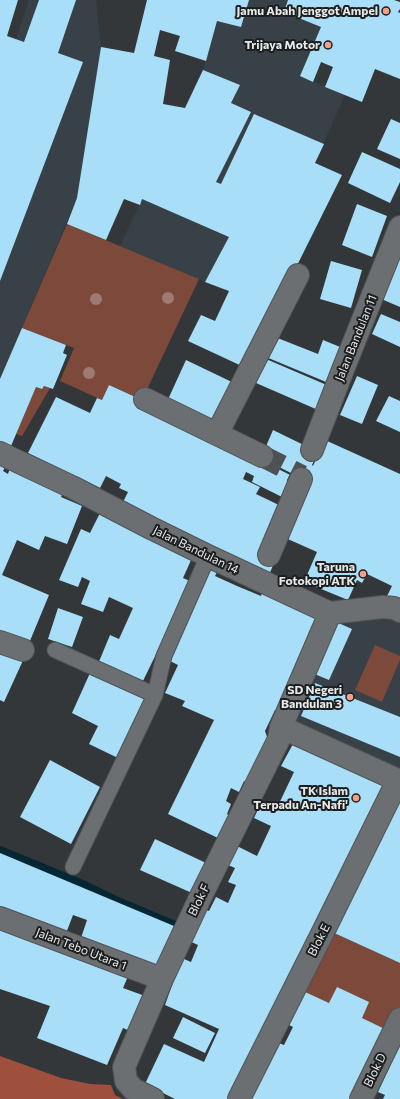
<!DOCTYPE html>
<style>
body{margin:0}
canvas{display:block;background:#333739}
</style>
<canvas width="400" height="1099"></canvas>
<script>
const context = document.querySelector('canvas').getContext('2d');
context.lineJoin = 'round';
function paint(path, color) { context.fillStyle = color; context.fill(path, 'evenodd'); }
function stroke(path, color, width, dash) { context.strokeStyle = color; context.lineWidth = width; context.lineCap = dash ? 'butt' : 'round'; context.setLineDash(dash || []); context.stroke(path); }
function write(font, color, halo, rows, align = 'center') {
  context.font = font + ' Commissioner,sans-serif'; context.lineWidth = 4; context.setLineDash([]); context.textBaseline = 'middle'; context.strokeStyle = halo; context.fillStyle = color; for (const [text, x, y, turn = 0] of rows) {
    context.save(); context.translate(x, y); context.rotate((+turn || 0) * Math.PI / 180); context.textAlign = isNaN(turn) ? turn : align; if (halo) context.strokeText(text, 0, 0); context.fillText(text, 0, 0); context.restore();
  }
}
const built = new Path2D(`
 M29,0H96L101,47L77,198L0,379V33L16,39Z
 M223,0H333L300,76L345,95L315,162L342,175L275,311L120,246L204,67Z
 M376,614L400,617V773L290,722L334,621Z`);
const green = new Path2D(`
 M67,224L199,279L142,400L109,385L102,400L60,381L74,348L22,328Z
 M44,386L50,388L22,436L16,434L36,387L42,389Z
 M375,645L400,656V660L382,702L355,690Z
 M332,932L400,963V1007L389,1031L303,991Z`);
const forest = new Path2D(`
 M0,1056L61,1078L90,1084L111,1085L115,1095L123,1099H0Z`);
const stream = new Path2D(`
 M0,850L85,885L118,901L175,925`);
const building = new Path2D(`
 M0,0H18L7,36L24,42L39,0H76L58,53L83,62L0,281Z
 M147,0H249L241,27L217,21L206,61L175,51L180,36L160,30L154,56L170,60L163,104L185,108L203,70L240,85L231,103L251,112L216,182L221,184L254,114L324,144L315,163L342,175L246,368L188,341L201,315L215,321L229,291L205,282L229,237L142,199L140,205L124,199L106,240L67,224L77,198L101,47L134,53Z
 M288,0H394L400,2V9L398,12L400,13V79L375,69L362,102L325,87L333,67L321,62L313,82L300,76L321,27L284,12Z
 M391,119L400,123V159L377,149Z
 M362,152L400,169V182L390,203L348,183Z
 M357,204L387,216L372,257L342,245Z
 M400,245V307L379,298Z
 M331,261L362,270L351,308L320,299Z
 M381,314L400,322V347L372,334Z
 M22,328L66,345L63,353L67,355L53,389L44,386L42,389L36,387L11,446L0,442V379Z
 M275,337L318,354L323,340L345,349L331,384L266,357Z
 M266,359L329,386L318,410L256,383Z
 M186,360L236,384L217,424L165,406Z
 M357,376L378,385L362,424L340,415Z
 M109,385L142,400L298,479L288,500L252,482L254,476L246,472L243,479L260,487L256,494L283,507L276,558L269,575L122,504L128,492L119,488L121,484L106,476L100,488L28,453L56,397L90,413L97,398L102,400Z
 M389,396L400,401V432L376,421Z
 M273,430L318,452L312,465L313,466L325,440L400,474V602L387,596L392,586L367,574L362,583L357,580L348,600L304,582L317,552L281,536L305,480L261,458Z
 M0,463L6,465L3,471L8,474L10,468L63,492L61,497L82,506L67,544L45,536L39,550L17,540L2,575L49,595L27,648L0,638Z
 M100,513L192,558L183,578L192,582L162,650L159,648L142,683L98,664L110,635L119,639L133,608L109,597L103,612L81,604L90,581L82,577L78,587L59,580L81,529L90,533Z
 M210,567L218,570L215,576L237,586L261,596L263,590L320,615L279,712L275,710L265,731L268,740L247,783L244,781L239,792L231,788L226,801L231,804L227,814L231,817L220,839L168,814L214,720L182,706L185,701L165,693L178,665L168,660Z
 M58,608L83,617L72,647L48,639Z
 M334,621L352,629L329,680L312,673Z
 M0,646L25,656L4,702L0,700Z
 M90,673L149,700L120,759L89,744L98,726L72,713Z
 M315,683L400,717V757L301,716Z
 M293,744L386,785L233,1099H175L145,1084L164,1044L204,1062L219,1029L165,1005L176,974L184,959L191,962L198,945L189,941L204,909L209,911L216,897L228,903L236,885L228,882L235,868L228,865L237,846L257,856L271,826L254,818L261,803L276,810L294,772L281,766Z
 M50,760L100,787L71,844L20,817Z
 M400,793V963L332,932Z
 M155,839L206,863L192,893L140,870Z
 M0,853L174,926L156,970L80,941L87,920L73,915L65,936L0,911Z
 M0,925L129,974L123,988L145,996L130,1031L123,1028L107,1065L37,1038L50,1006L0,989Z
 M337,987L369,1002L362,1018L389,1031L355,1099H249L276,1042L284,1045L293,1027L287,1024L303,991L329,1003Z
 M183,1017L215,1033L205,1053L173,1038Z
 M400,1040V1099H383L385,1095L378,1092L390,1066L388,1065Z`);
const minorTunnel = new Path2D(`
 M262,456L302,476`);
const service = new Path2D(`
 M55,650L155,695
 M73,867L155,695L164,656L208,556`);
const minor = new Path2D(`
 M145,399L262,456
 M217,434L298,275
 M312,450L344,367L400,227
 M0,453L72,487L151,528L208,556L330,613L383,607L394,608L400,611
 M269,555L301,479
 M0,642L23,650
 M281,727L400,781
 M0,918L162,979
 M153,1099L133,1089L126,1081L124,1067L162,979L199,900L279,739L281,727L330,613
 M239,1099L323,932L398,780
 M361,1099L400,1019`);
const trees = [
 [168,298],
 [96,299],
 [89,373]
];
const markers = [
 [386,11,4,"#f49e88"],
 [328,45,4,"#f49e88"],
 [363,574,4,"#f49e88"],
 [350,697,4,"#f49e88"],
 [356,798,4,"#f49e88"]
];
const poiNames = [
 ["Jamu Abah Jenggot Ampel",378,11],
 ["Trijaya Motor",320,45],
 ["Taruna",355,567],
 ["Fotokopi ATK",355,581],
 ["SD Negeri",342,690],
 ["Bandulan 3",342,704],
 ["TK Islam",348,791],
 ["Terpadu An-Nafi'",348,805]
];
const streetNames = [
 ["Jalan Bandulan 11",356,338,-68],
 ["Jalan Bandulan 14",196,550,26],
 ["Blok F",199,900,-64],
 ["Blok E",319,940,-63],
 ["Jalan Tebo Utara 1",81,949,21],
 ["Blok D",375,1070,-64]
];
paint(built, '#374147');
paint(green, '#7d493b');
paint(forest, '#9f503c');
stroke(stream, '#052633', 8);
paint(building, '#a8def7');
stroke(minorTunnel, '#4e5254', 22, [22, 11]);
stroke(service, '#505355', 17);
stroke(minor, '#505355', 24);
stroke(service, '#6b6f71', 15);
stroke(minor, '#6b6f71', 22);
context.fillStyle = '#9e7b72';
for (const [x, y] of trees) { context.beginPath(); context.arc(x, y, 6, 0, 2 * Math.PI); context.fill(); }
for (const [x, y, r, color] of markers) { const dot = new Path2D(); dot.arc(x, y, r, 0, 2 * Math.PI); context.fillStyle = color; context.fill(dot); stroke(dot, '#1c1e1f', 1.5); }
write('bold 12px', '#e7e9ea', '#1c1e1f', poiNames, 'right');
write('12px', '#e7e9ea', '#1c1e1f', streetNames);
</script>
